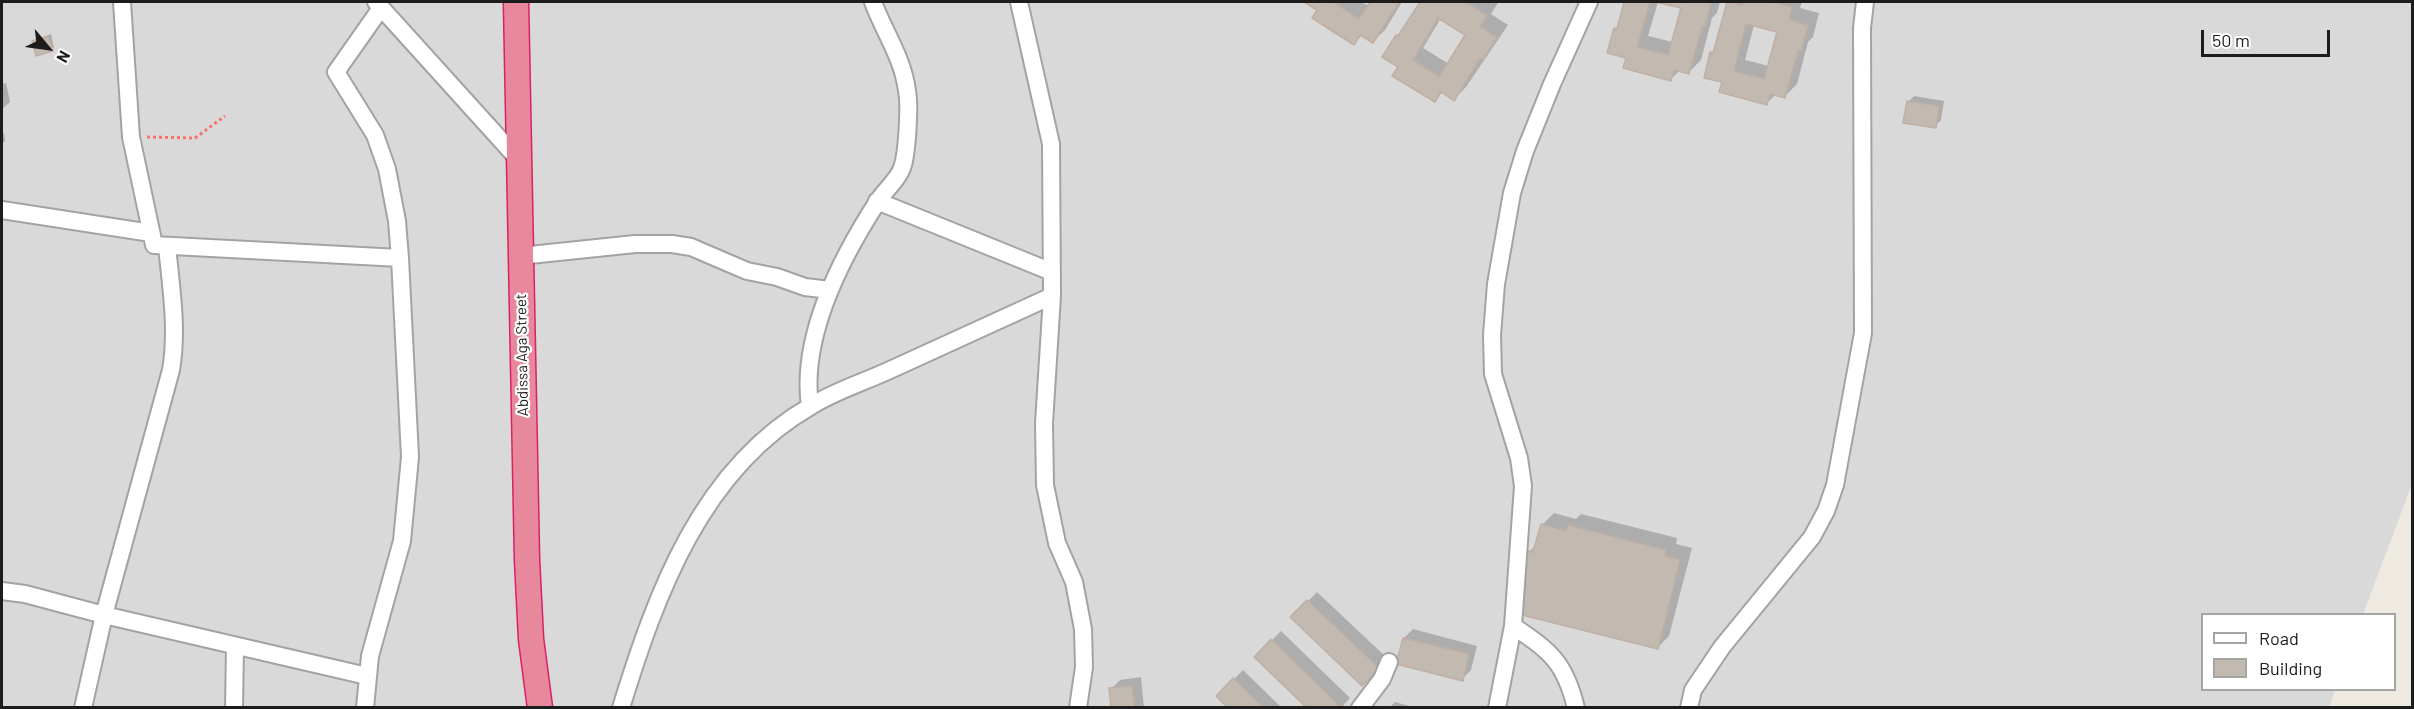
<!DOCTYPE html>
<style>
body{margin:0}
#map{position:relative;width:2414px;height:709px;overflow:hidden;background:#eeeae2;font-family:Barlow,sans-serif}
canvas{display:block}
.frame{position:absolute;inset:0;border:3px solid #1c1c1c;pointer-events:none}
.legend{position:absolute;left:2201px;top:613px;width:195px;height:78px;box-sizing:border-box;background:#fff;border:2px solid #a4a4a4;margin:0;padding:8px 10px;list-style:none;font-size:18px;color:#1c1c1c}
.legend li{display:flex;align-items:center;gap:12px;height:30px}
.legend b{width:30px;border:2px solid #a4a4a4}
.north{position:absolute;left:18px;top:18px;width:60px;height:60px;-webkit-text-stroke:4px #fff;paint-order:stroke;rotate:119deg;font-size:16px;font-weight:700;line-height:24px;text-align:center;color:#1c1c1c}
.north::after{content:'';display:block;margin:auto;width:21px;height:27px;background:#1c1c1c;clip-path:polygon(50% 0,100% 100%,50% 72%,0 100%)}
.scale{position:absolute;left:2201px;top:30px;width:129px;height:27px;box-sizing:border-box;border:3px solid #1c1c1c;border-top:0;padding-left:8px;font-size:18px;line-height:21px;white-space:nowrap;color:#1c1c1c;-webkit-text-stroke:4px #fff;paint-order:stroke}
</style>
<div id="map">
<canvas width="2414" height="709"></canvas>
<div class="frame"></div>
<ul class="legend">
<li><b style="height:8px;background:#fff"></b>Road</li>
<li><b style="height:16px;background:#c2b9b1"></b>Building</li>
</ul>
<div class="north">N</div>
<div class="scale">50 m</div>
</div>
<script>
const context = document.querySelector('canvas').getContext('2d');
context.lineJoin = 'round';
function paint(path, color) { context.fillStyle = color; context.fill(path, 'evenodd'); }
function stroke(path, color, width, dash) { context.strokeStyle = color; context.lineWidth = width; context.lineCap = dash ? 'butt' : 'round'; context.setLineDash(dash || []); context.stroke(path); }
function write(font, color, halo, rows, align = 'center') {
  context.font = font + ' Barlow,sans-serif'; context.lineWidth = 4.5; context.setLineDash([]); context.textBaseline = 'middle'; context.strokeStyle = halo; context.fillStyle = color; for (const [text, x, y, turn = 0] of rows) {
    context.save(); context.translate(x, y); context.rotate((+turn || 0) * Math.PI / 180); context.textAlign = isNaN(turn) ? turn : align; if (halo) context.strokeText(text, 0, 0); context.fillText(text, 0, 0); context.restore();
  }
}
const residential = new Path2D(`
 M2,2H2412V484L2363,614H2202V690H2335L2329,707H2Z`);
const shadow = new Path2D(`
 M1307,2H1361L1369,6L1372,2H1402L1385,30L1373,41L1362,35L1354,43L1319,9Z
 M1422,2H1496L1498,3L1491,14L1508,25L1466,87L1454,99L1443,92L1435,100L1400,66L1397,36L1407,25ZM1441,18L1467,35L1449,64L1423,48Z
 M1626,2H1658L1648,36L1673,42L1682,7L1661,2H1720L1717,13L1712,18L1701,60L1689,72L1680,70L1671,79L1627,57L1615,29L1620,24Z
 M1729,2H1802L1800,8L1819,13L1813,37L1808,42L1797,84L1785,96L1776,94L1767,103L1724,81L1712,53L1716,48ZM1754,25L1779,31L1769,66L1745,60Z
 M51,34L54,48L52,50L34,41Z
 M6,83L10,102L2,109V84Z
 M1914,96L1944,101L1941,120L1935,126L1908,102Z
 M2,133H4L5,141L2,144Z
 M1554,513L1576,519L1581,514L1677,538L1676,544L1692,548L1669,636L1657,648L1530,551L1537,544L1542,525Z
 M1317,592L1387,658L1362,684L1293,617Z
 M1413,629L1477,646L1471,670L1462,679L1404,638Z
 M1281,631L1350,698L1341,708L1256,657Z
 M1243,670L1282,708H1230L1218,696Z
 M1141,677L1144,708H1112L1111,689L1120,680Z
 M1395,702L1416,708H1389Z`);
const building = new Path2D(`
 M1304,2H1333L1359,19L1370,2H1399L1373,43L1360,35L1354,45L1312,18L1317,10Z
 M1420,2H1465L1487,15L1480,27L1497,37L1483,60L1480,58L1454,101L1441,92L1435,102L1392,76L1398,67L1382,57L1396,35L1398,36ZM1438,18L1465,35L1439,77L1413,60Z
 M1624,2H1650L1637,47L1668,55L1681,8L1655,2H1711L1705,27L1702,26L1689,74L1674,70L1671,81L1623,68L1626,58L1607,53L1614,28L1617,29Z
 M1727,2L1742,5L1743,2H1772L1792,7L1789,20L1808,25L1801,51L1798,50L1785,98L1770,94L1767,105L1719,92L1722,82L1704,78L1710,52L1713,53ZM1746,24L1777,32L1764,79L1734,71Z
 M48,36L53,51L36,56L32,41Z
 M1907,101L1939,106L1936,128L1903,123Z
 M1541,524L1566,531L1568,525L1666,550L1665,556L1680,560L1658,649L1522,615L1523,608L1514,606L1528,551L1533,552Z
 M1307,600L1379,668L1362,686L1290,617Z
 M1403,638L1469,654L1463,681L1396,664Z
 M1271,639L1342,708H1307L1254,657Z
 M1233,678L1264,708H1228L1216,696Z
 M1132,686L1135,708H1111L1109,688Z`);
const path = new Path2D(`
 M147,137L195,138L225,116`);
const minor = new Path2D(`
 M122,2L131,137L154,245L400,258
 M376,2L518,159
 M1019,2L1051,144L1052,296L1044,423L1045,485L1057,543L1074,582L1083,629L1084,667L1078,708
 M877,201L1052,272
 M2,210L151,233
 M520,256L635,244H672L691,247L747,271L777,277L805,287L830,290
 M810,406C800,336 841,258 878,201C884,191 898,180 902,168C907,155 910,105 907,91C903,58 884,32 873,2
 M2,591L25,594L104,615L367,676
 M1513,626C1550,651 1565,662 1576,708
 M83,708L104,615L171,370C178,329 171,287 167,246
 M234,708L235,646
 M365,708L370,656L402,541L410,457L400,258L397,221L387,169L375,135L336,72L381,8
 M621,708C656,594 701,469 811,406C835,391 864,382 890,370C944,345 998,321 1052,296
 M1360,708L1382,679L1389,662
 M1497,708L1513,626L1523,486L1519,458L1493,374L1492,335L1496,284L1512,193L1525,151L1552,84L1589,2
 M1689,708L1693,690L1722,647L1812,537L1826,511L1835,485L1863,333L1862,28L1865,2`);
const highway = new Path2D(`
 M516,2L527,560L531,639L540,708`);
const streetNames = [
 ["Abdissa Aga Street",522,355,-91]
];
paint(residential, '#dad9d9');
paint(shadow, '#0003');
paint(building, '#c2b9b1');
stroke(building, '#c0afa4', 1.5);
stroke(minor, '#a3a3a3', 20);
stroke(highway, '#d92265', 27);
stroke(path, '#fb7166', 3, [3, 3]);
stroke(minor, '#fff', 16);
stroke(highway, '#e7889c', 24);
write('15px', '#1c1c1c', '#fff', streetNames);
</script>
